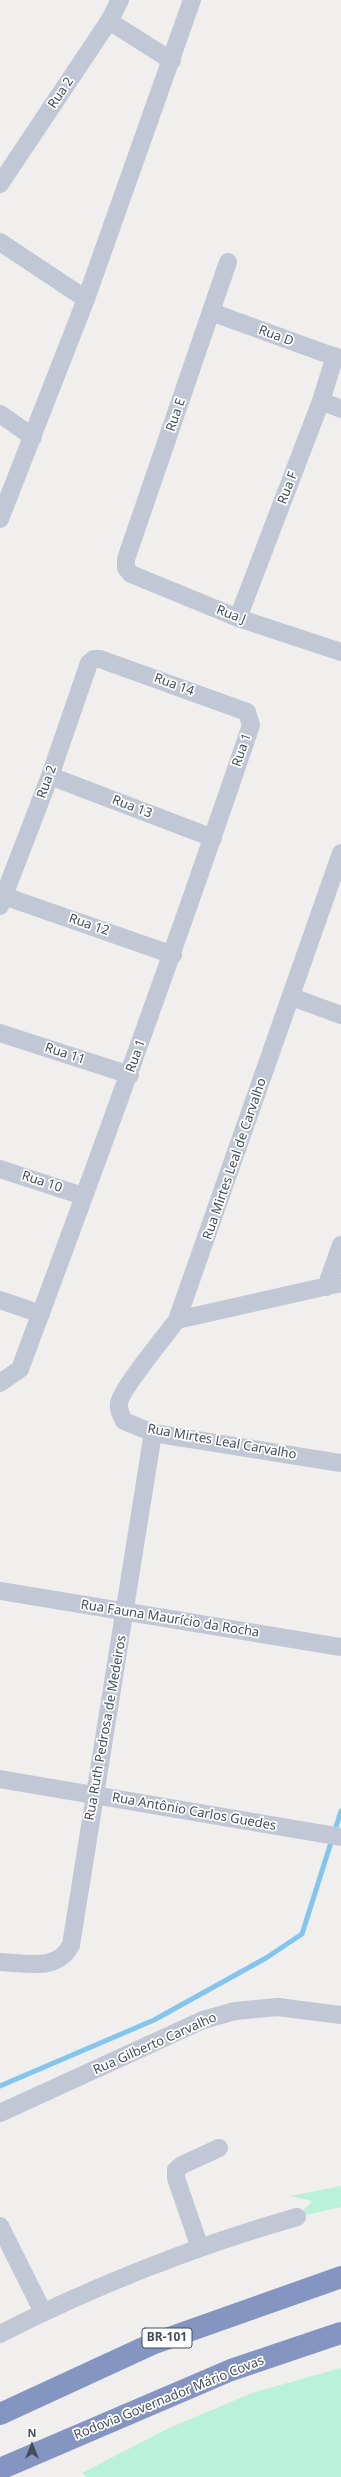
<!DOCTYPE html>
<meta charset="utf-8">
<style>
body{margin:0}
#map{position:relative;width:341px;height:2477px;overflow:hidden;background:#f1eeee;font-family:"Noto Sans",sans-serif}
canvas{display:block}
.north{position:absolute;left:12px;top:2425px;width:40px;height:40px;-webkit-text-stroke:3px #fff;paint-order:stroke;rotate:0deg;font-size:11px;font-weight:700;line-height:16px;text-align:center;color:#454d5d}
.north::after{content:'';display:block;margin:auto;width:14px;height:18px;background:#454d5d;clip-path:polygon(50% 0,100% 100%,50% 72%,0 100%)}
</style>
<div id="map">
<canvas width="341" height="2477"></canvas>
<div class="north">N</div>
</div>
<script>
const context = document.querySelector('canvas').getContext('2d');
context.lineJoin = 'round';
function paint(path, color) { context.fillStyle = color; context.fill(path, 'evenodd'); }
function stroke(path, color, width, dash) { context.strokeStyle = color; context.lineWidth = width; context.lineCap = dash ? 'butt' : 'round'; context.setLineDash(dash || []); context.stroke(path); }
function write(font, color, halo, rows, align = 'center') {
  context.font = font + ' "Noto Sans",sans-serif'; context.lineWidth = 3.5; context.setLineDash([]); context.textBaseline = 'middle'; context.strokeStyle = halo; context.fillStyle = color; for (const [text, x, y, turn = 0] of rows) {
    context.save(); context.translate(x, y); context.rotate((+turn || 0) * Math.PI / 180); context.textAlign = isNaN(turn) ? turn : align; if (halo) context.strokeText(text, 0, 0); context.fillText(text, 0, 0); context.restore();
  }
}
const green = new Path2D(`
 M341,2186V2207L297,2217L312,2201L290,2196Z
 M341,2368V2477H87L82,2473L169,2428L252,2393Z`);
const stream = new Path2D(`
 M0,2086L154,2020L266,1958L302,1934L341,1811`);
const minor = new Path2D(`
 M109,21L172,61
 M0,184L109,21L120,0
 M0,242L86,299
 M228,262L126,559V568L131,574L238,618L341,652
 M211,312L341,359
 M321,401L341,409
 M0,414L33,437
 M0,519L86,299L192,0
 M238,618L321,401L335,356
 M50,776L213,838
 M341,853L177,1320C166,1335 121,1389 119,1403C118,1410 121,1415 124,1421L153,1433L341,1463
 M4,896L173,955
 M0,906L50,776L89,663L94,659H100L247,712L251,725C178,941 100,1155 20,1369L0,1383
 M292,997L341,1015
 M0,1033L130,1075
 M0,1169L83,1196
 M326,1287L341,1245
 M0,1300L41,1314
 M177,1320L341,1283
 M0,1591L341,1647
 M0,1779L341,1837
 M0,1962C26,1963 57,1972 71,1945L153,1433
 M0,2113L203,2020L235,2011L278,2007L341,2015
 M0,2226L43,2312
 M200,2248L176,2178V2170L182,2165L219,2148
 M0,2334C91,2287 198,2245 297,2217`);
const highway = new Path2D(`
 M0,2414L152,2344L341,2277
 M0,2469L231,2370L341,2333`);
const shields = [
 [167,2338,50]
];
const shieldNames = [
 ["BR-101",167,2338]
];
const streetNames = [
 ["Rua 2",61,93,-56],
 ["Rua D",276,336,20],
 ["Rua E",176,415,-71],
 ["Rua F",288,488,-69],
 ["Rua J",231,615,21],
 ["Rua 14",174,685,20],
 ["Rua 1",242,750,-71],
 ["Rua 2",47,782,-70],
 ["Rua 13",132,807,21],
 ["Rua 12",89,925,19],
 ["Rua 11",65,1054,18],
 ["Rua 1",136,1056,-70],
 ["Rua Mirtes Leal de Carvalho",235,1159,-71],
 ["Rua 10",42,1182,18],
 ["Rua Mirtes Leal Carvalho",222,1442,10],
 ["Rua Fauna Maurício da Rocha",170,1619,9],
 ["Rua Ruth Pedrosa de Medeiros",106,1728,-80],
 ["Rua Antônio Carlos Guedes",194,1812,10],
 ["Rua Gilberto Carvalho",155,2044,-24],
 ["Rodovia Governador Mário Covas",169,2398,-22]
];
paint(green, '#baf1da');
stroke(stream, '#84c5f0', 5);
stroke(minor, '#c1c7d4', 18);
stroke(highway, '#8395c0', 22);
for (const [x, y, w] of shields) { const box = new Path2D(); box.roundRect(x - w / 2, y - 10, w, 20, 3); context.fillStyle = '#fff'; context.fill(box); stroke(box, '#454d5d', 1); }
write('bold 12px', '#454d5d', null, shieldNames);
write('13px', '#454d5d', '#fff', streetNames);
</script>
